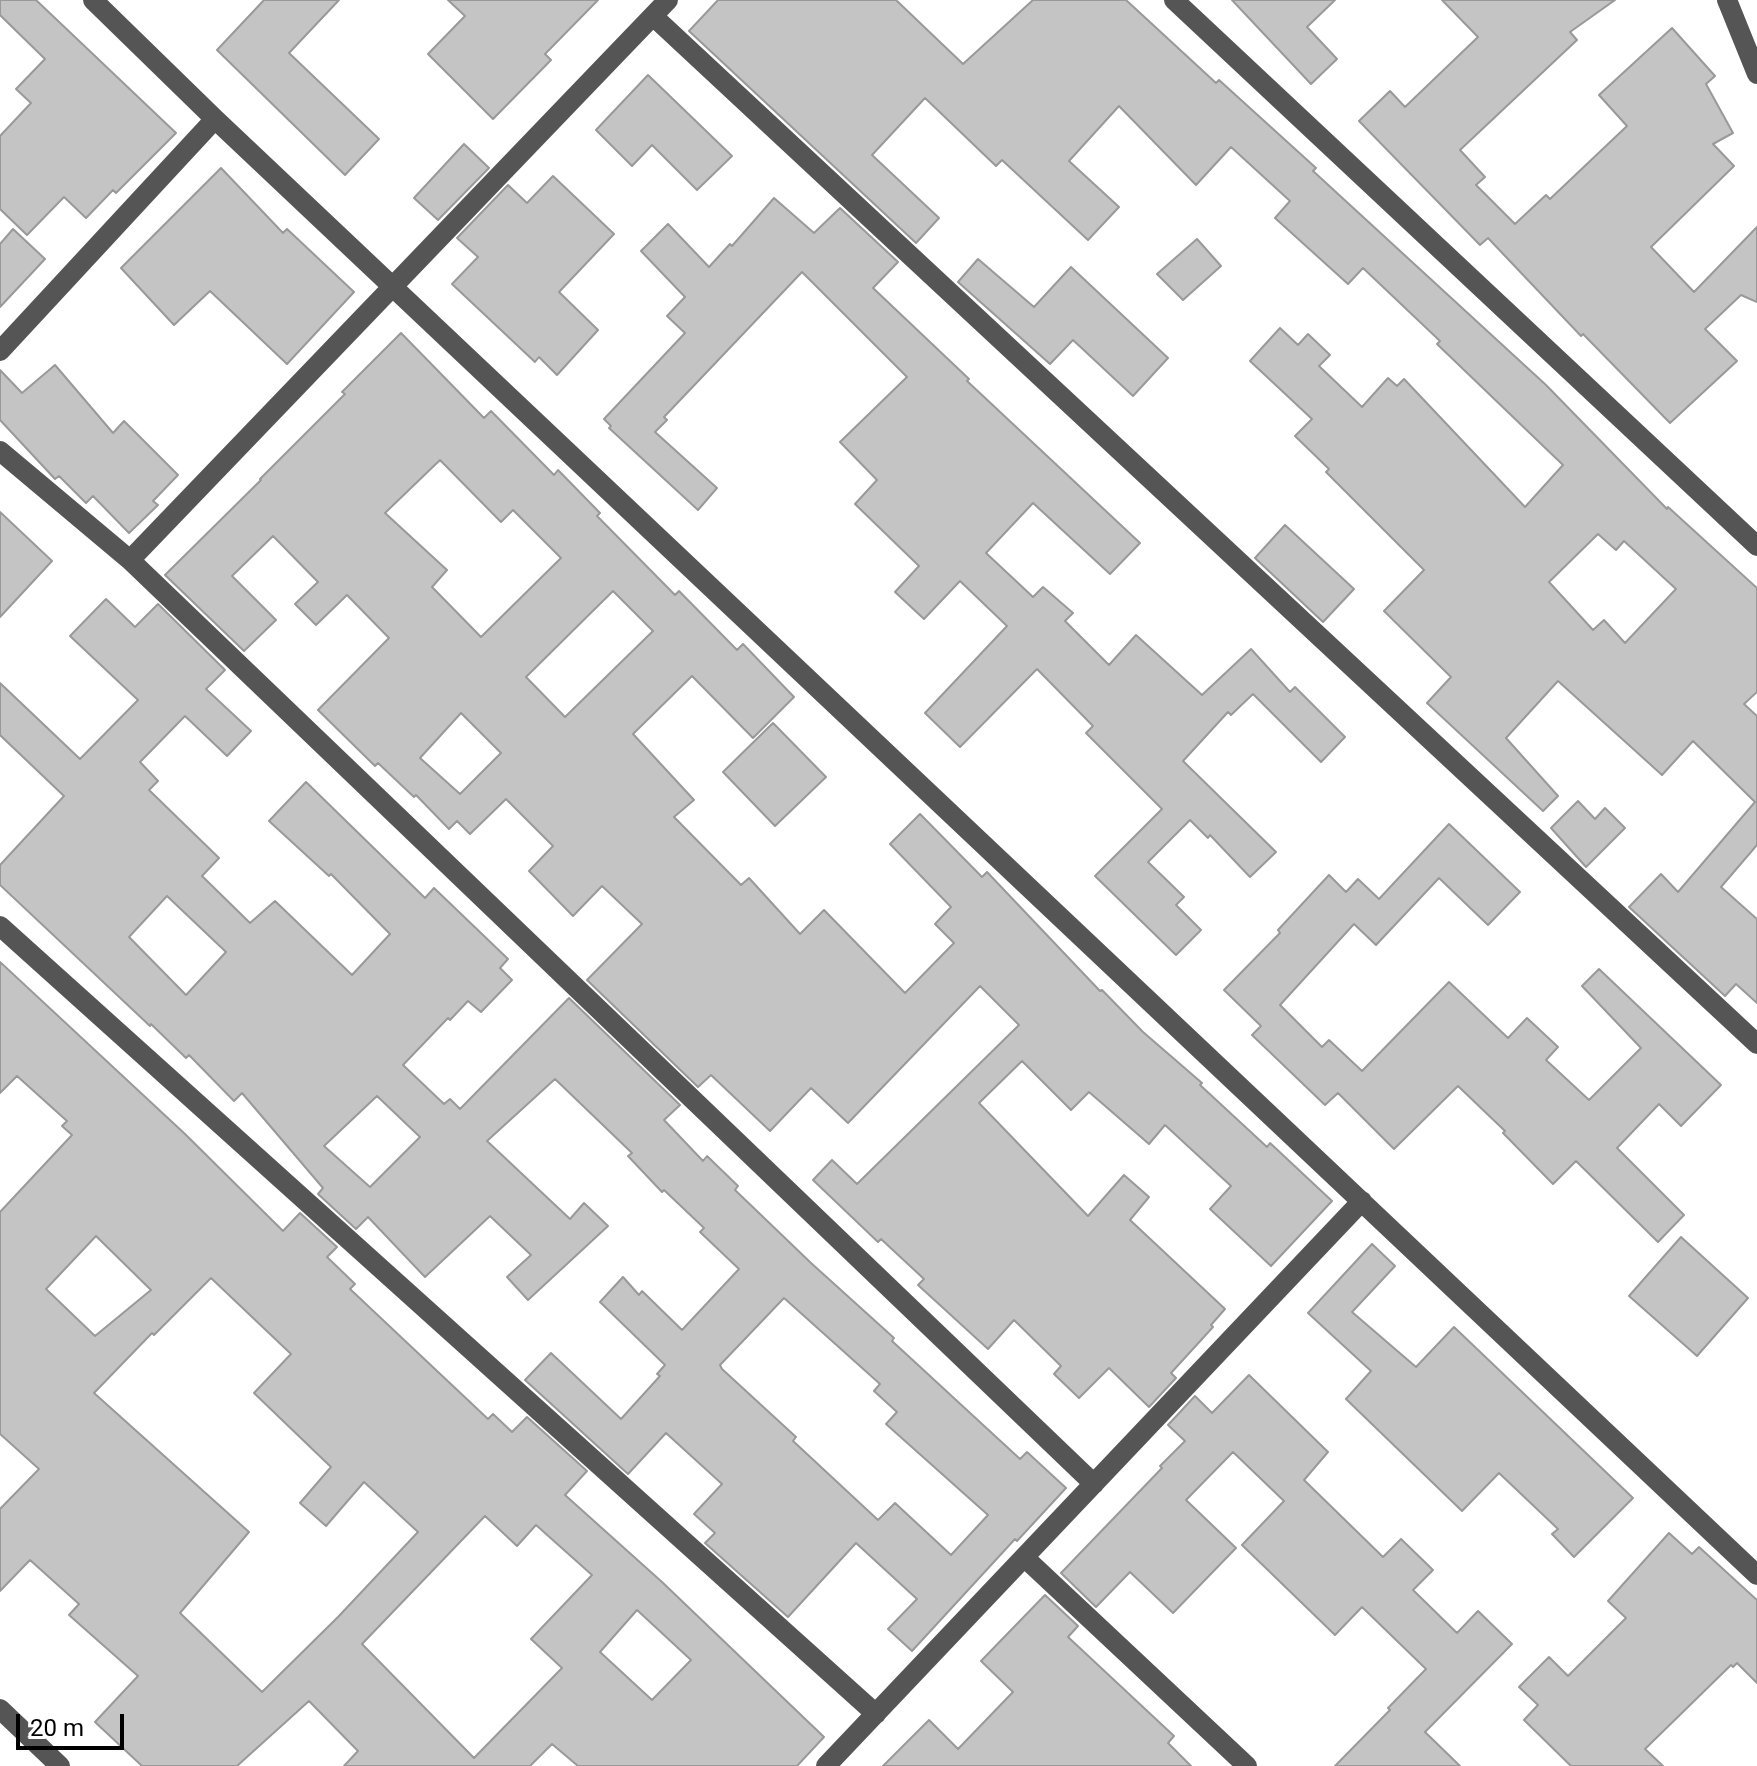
<!DOCTYPE html>
<style>
body{margin:0}
#map{position:relative;width:1757px;height:1766px;overflow:hidden;background:#fff;font-family:Roboto,sans-serif}
canvas{display:block}
.scale{position:absolute;left:16px;top:1714px;width:108px;height:36px;box-sizing:border-box;border:4px solid #000;border-top:0;padding-left:10px;font-size:24px;line-height:28px;white-space:nowrap;color:#000;-webkit-text-stroke:6px #fff;paint-order:stroke}
</style>
<div id="map">
<canvas width="1757" height="1766"></canvas>
<div class="scale">20 m</div>
</div>
<script>
const context = document.querySelector('canvas').getContext('2d');
context.lineJoin = 'round';
function paint(path, color) { context.fillStyle = color; context.fill(path, 'evenodd'); }
function stroke(path, color, width, dash) { context.strokeStyle = color; context.lineWidth = width; context.lineCap = dash ? 'butt' : 'round'; context.setLineDash(dash || []); context.stroke(path); }
const building = new Path2D(`
 M0,0H36L176,133L116,193L113,190L86,218L64,197L27,235L0,209V136L31,103L16,89L45,59L0,15Z
 M264,0H339L289,53L379,139L345,175L217,50Z
 M448,0H598L545,54L551,60L493,119L428,54L465,16Z
 M718,0H896L963,64L1033,0H1126L1216,83L1219,80L1316,168L1313,171L1546,385L1667,509L1668,507L1757,588V692L1744,704L1757,716V845L1721,887L1757,919V1003L1736,984L1725,996L1629,907L1661,874L1678,892L1755,802L1693,741L1662,775L1558,681L1506,738L1558,796L1543,811L1427,703L1451,677L1384,611L1424,570L1326,472L1329,469L1295,436L1312,419L1250,361L1280,328L1298,345L1308,334L1330,355L1319,366L1362,407L1388,378L1397,386L1404,379L1525,507L1563,465L1437,344L1440,341L1363,268L1348,284L1275,218L1290,201L1231,147L1196,185L1119,106L1069,161L1119,207L1088,240L1002,160L996,166L925,98L872,155L939,218L916,243L689,31ZM1598,534L1616,550L1624,541L1676,589L1625,643L1604,620L1593,630L1549,582Z
 M1232,0H1335L1307,27L1337,59L1311,84Z
 M1442,0H1615L1570,32L1577,40L1460,150L1485,177L1476,185L1515,224L1546,195L1550,199L1627,126L1599,95L1672,28L1715,76L1706,84L1733,133L1713,144L1734,166L1651,247L1694,292L1757,227V302L1741,295L1705,329L1737,361L1670,423L1583,334L1581,336L1488,238L1480,245L1359,121L1390,91L1405,107L1478,37Z
 M648,75L732,156L697,190L652,145L632,166L596,130Z
 M464,144L489,168L438,220L414,198Z
 M221,168L283,233L287,229L354,292L287,364L210,291L174,325L121,268Z
 M553,176L614,234L559,292L598,330L557,375L539,357L535,362L452,284L478,257L457,238L508,185L527,203Z
 M774,198L814,233L840,208L898,262L873,288L969,379L967,381L1140,543L1110,574L1033,503L986,553L1033,597L1043,587L1073,613L1065,621L1109,665L1136,635L1202,695L1251,649L1290,692L1295,687L1345,737L1321,762L1253,694L1231,715L1228,712L1183,761L1276,852L1250,877L1210,835L1208,838L1190,820L1148,862L1184,897L1176,905L1201,930L1176,955L1095,876L1162,809L1086,733L1093,726L1037,669L960,747L925,713L1007,626L960,581L924,619L895,592L919,566L855,504L877,480L840,442L907,377L802,272L664,417L667,420L655,432L717,488L698,510L609,428L611,426L604,419L685,333L667,316L685,297L641,251L668,224L709,267L730,244L732,246Z
 M13,229L45,259L0,307V244Z
 M1197,239L1221,266L1183,300L1157,274Z
 M978,259L1034,307L1071,267L1168,358L1133,396L1073,340L1050,364L958,282Z
 M401,333L484,418L491,411L554,475L558,470L600,513L597,516L675,595L679,591L737,650L743,644L794,697L753,738L692,676L633,734L694,800L674,817L741,885L749,878L800,934L824,910L905,993L954,943L935,924L951,907L890,844L920,814L982,877L987,872L1100,991L1102,990L1143,1032L1202,1083L1200,1085L1267,1147L1270,1143L1332,1201L1271,1266L1210,1209L1231,1186L1165,1125L1149,1144L1089,1092L1071,1110L1022,1061L979,1103L1088,1216L1124,1175L1149,1197L1130,1220L1225,1309L1211,1325L1213,1327L1171,1373L1176,1378L1149,1407L1109,1368L1079,1398L1054,1374L1061,1366L1014,1320L988,1349L918,1285L924,1279L881,1239L878,1242L813,1180L832,1160L857,1184L1019,1025L980,986L848,1123L811,1088L770,1131L711,1075L698,1087L587,980L642,924L602,886L573,916L529,871L553,846L506,799L470,834L457,821L449,829L416,795L414,797L378,763L375,766L318,710L389,638L347,595L316,625L295,604L318,582L273,536L232,576L276,620L244,651L165,575L261,480L260,479L345,394L342,392ZM440,460L501,522L513,510L561,558L481,637L432,587L447,570L385,513ZM613,591L653,631L565,717L526,677ZM461,713L501,753L460,794L420,758Z
 M55,365L113,433L124,421L178,475L153,501L158,505L129,533L93,496L86,503L59,476L55,479L0,420V370L22,393Z
 M0,512L52,561L0,617Z
 M1285,525L1354,589L1323,622L1255,558Z
 M106,599L135,627L158,604L225,670L206,689L251,731L227,756L185,716L140,762L158,781L149,790L219,858L202,876L250,923L275,901L352,975L390,934L331,874L329,876L269,821L306,782L425,898L434,888L508,959L500,968L512,980L481,1012L468,1001L450,1020L448,1018L403,1065L444,1104L450,1099L460,1109L569,998L680,1105L664,1120L703,1161L707,1156L738,1186L735,1190L811,1263L894,1338L892,1341L1020,1459L1027,1452L1066,1488L1017,1541L1015,1539L912,1651L888,1629L917,1599L856,1543L788,1617L705,1543L715,1533L694,1514L722,1484L666,1433L628,1474L525,1380L551,1353L621,1419L660,1376L657,1374L665,1365L600,1302L623,1277L639,1295L642,1291L682,1330L739,1269L700,1232L704,1228L664,1190L662,1192L628,1156L632,1153L555,1079L487,1141L570,1219L584,1203L608,1226L528,1300L507,1277L531,1255L490,1216L425,1277L368,1217L356,1229L318,1194L323,1188L242,1093L234,1101L189,1055L186,1058L151,1024L150,1026L0,885V865L64,796L0,735V683L80,759L138,700L70,636ZM167,896L226,952L186,995L129,937ZM377,1096L420,1137L370,1187L324,1146ZM784,1298L880,1384L874,1391L897,1412L886,1424L988,1515L951,1555L895,1503L878,1520L793,1441L796,1437L722,1369L720,1365Z
 M773,723L826,777L775,826L723,772Z
 M1578,801L1595,819L1605,808L1625,828L1586,867L1551,828Z
 M1449,824L1520,892L1488,925L1439,878L1376,945L1354,924L1280,1005L1322,1047L1329,1040L1362,1071L1449,982L1508,1038L1527,1018L1558,1047L1546,1060L1589,1100L1641,1048L1582,986L1599,969L1721,1085L1681,1126L1659,1104L1617,1148L1684,1215L1658,1242L1576,1161L1553,1184L1503,1133L1505,1131L1458,1086L1394,1149L1338,1093L1325,1105L1252,1035L1261,1026L1224,990L1280,933L1278,930L1329,875L1346,892L1358,879L1379,899Z
 M0,962L185,1134L283,1231L300,1213L337,1247L327,1257L355,1284L350,1289L488,1419L493,1414L512,1432L527,1417L587,1471L565,1495L662,1582L824,1737L797,1766H578L552,1744L530,1766H344L358,1751L309,1701L237,1766H142L95,1722L138,1676L69,1615L79,1604L30,1560L0,1591V1509L39,1469L0,1434V1212L72,1135L62,1126L67,1121L17,1076L0,1093ZM96,1236L151,1290L95,1336L46,1289ZM211,1278L291,1354L254,1393L331,1467L300,1503L326,1526L364,1482L418,1532L338,1617L262,1692L180,1613L249,1532L94,1393L152,1333L154,1335ZM485,1516L517,1546L536,1525L592,1575L531,1639L562,1668L474,1758L362,1644ZM637,1610L691,1660L652,1700L600,1652Z
 M1681,1237L1748,1298L1697,1356L1629,1296Z
 M1372,1244L1395,1266L1352,1312L1416,1367L1454,1327L1633,1498L1574,1557L1552,1534L1558,1529L1499,1473L1462,1511L1346,1399L1371,1371L1308,1313Z
 M1249,1375L1328,1452L1304,1480L1383,1557L1401,1539L1433,1570L1413,1590L1457,1633L1478,1611L1512,1644L1425,1732L1460,1766H1335L1390,1710L1388,1708L1426,1669L1362,1607L1335,1635L1242,1545L1284,1501L1233,1452L1186,1500L1236,1548L1173,1613L1130,1572L1096,1607L1061,1573L1162,1468L1160,1466L1185,1441L1168,1425L1195,1396L1212,1413Z
 M1669,1533L1692,1554L1699,1547L1757,1600V1683L1737,1663L1733,1667L1731,1665L1645,1749L1663,1766H1571L1524,1720L1538,1705L1519,1687L1549,1657L1568,1676L1626,1618L1608,1601Z
 M1045,1595L1078,1626L1068,1637L1174,1736L1168,1743L1191,1766H883L929,1720L958,1749L1013,1692L981,1661Z`);
const minor = new Path2D(`
 M93,0L215,119L1757,1575
 M1174,0L1757,546
 M1727,0L1757,74
 M653,16L1757,1044
 M0,351L215,119
 M0,451L130,560L1094,1484
 M130,560L668,0
 M0,926L876,1714
 M1024,1557L1247,1766
 M0,1709L60,1766
 M826,1766L1362,1201`);
paint(building, '#c4c4c4');
stroke(building, '#999', 2);
stroke(minor, '#555', 20);
</script>
